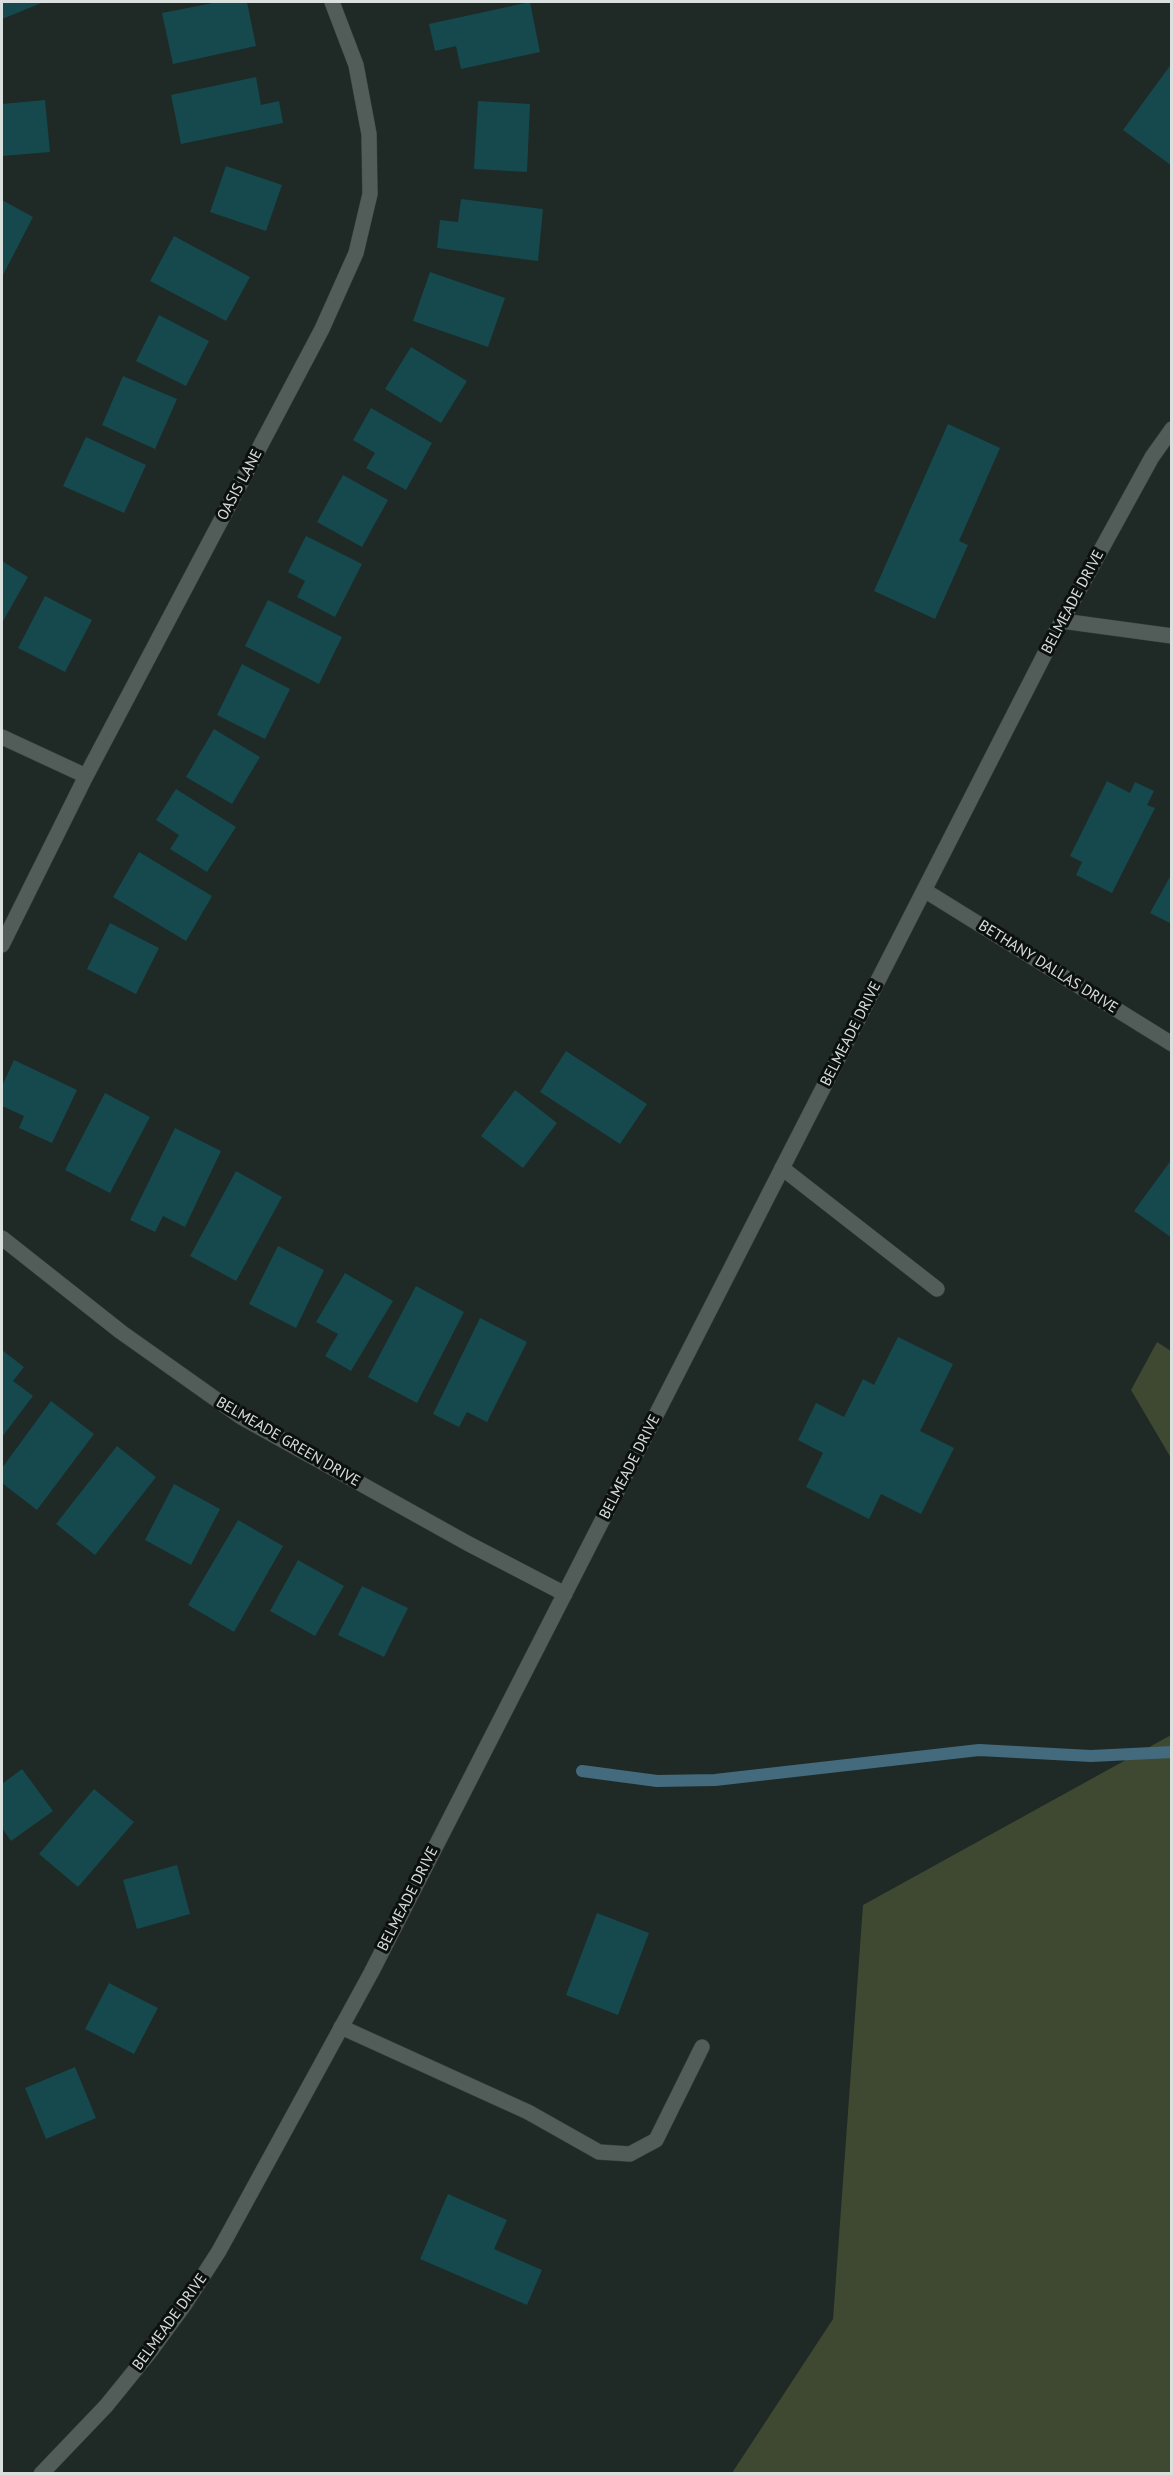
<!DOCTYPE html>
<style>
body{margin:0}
#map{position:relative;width:1173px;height:2475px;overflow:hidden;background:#1f2926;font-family:"PT Sans",sans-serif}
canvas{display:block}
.frame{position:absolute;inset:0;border:3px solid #d9e0de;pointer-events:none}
</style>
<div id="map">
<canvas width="1173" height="2475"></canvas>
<div class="frame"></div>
</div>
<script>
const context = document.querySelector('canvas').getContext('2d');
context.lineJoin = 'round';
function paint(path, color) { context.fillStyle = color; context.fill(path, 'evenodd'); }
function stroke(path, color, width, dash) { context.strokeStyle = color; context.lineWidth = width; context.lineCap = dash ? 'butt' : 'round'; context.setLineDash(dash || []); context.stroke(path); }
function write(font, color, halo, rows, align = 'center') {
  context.font = font + ' "PT Sans",sans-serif'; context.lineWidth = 6; context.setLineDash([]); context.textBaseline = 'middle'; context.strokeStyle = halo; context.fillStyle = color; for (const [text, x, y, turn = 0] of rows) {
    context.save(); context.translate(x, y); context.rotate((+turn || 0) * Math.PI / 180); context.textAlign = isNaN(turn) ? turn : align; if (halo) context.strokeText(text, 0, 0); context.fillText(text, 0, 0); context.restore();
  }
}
const green = new Path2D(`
 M1157,1342L1171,1351V1458L1131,1390Z
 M1171,1735V2473H732L833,2319L863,1905Z`);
const stream = new Path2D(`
 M582,1771L657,1781L715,1780L979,1750L1091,1756L1172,1752`);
const building = new Path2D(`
 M2,2H44L2,19Z
 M218,2H247L256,46L173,64L162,13Z
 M530,2L540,52L461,69L456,46L435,51L429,24Z
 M1172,63V166L1123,130Z
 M256,77L261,105L279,101L283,123L181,144L171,95Z
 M45,100L50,152L2,156V104Z
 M478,101L530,104L527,172L474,169Z
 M226,166L282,185L266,231L210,212Z
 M461,199L543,209L538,261L437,248L440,220L458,222Z
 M2,200L33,217L2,277Z
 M174,236L250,277L226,321L150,281Z
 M430,272L505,298L488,347L413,321Z
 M159,315L209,341L186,386L136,361Z
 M411,347L467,381L441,423L385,389Z
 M123,376L177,399L155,449L102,425Z
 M371,408L432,443L406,490L366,468L375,453L353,440Z
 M948,424L1000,448L959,541L968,545L935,619L874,591Z
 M86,437L146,465L124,513L63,486Z
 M343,475L388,500L362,547L317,522Z
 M306,536L362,564L335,617L297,597L305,581L288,572Z
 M2,561L28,577L2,623Z
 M45,596L92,620L65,672L18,648Z
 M268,600L342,637L319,684L245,646Z
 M242,664L290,689L265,739L217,715Z
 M214,729L260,757L232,804L186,777Z
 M1107,781L1130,793L1135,782L1154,791L1147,805L1155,808L1112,893L1076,875L1082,862L1070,856Z
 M176,789L236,827L207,872L170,849L179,835L156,820Z
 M139,852L212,896L186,941L113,897Z
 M1172,873V924L1150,913Z
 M110,923L159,948L136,994L87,969Z
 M566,1051L647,1104L620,1144L540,1092Z
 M14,1060L77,1090L52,1143L19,1128L24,1116L2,1106V1086Z
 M515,1090L557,1123L523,1168L481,1136Z
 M105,1093L150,1117L110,1193L65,1170Z
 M175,1128L221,1151L185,1227L163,1216L155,1232L130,1220Z
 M1172,1159V1238L1134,1211Z
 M236,1171L282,1197L236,1281L190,1256Z
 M278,1246L324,1270L296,1328L249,1304Z
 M345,1273L393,1301L351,1371L325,1356L338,1334L316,1322Z
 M416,1286L464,1312L417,1403L368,1377Z
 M480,1318L527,1342L487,1422L467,1412L459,1427L433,1414Z
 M898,1337L953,1364L920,1431L954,1448L921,1514L881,1494L869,1519L806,1487L823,1453L798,1440L816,1403L844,1417L863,1379L874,1385Z
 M2,1350L24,1367L13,1381L33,1396L2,1437Z
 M51,1401L94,1434L37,1510L2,1483V1468Z
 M117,1446L156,1477L95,1555L56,1524Z
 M174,1484L220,1509L191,1565L145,1540Z
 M238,1520L283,1546L234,1632L188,1605Z
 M298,1560L344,1586L315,1636L270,1611Z
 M362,1586L408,1608L384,1657L338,1635Z
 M22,1769L53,1811L11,1841L2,1828V1784Z
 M94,1789L134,1822L78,1887L39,1854Z
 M177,1865L190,1914L137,1929L123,1880Z
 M597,1913L649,1933L618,2015L566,1995Z
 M109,1983L158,2008L134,2054L85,2029Z
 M75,2067L96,2118L46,2139L25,2088Z
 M448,2194L507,2220L494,2249L542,2270L527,2305L420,2259Z`);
const service = new Path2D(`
 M1062,621L1172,636
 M782,1168L937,1289
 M341,2027L528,2112L599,2152L630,2154L656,2140L702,2047`);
const minor = new Path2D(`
 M2,737L86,776
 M924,890L1172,1044
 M2,945L86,776L322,329L356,253L370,194L369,134L356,65L332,2
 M2,1238L121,1332L241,1417L467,1543L565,1594
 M41,2474L106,2406L149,2353L185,2304L219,2251L371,1973L1057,630L1152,457L1172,429`);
const streetNames = [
 ["OASIS LANE",240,485,-62],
 ["BELMEADE DRIVE",1073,602,-62],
 ["BETHANY DALLAS DRIVE",1048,967,32],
 ["BELMEADE DRIVE",851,1034,-63],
 ["BELMEADE GREEN DRIVE",288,1442,30],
 ["BELMEADE DRIVE",630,1467,-63],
 ["BELMEADE DRIVE",408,1899,-63],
 ["BELMEADE DRIVE",170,2322,-54]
];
paint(green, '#3f4830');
stroke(stream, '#436b7d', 12);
paint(building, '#15494d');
stroke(service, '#3a4341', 16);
stroke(minor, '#3a4341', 16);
stroke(service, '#525d5a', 15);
stroke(minor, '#525d5a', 15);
write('15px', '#d9e0de', '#0c110f', streetNames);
</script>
